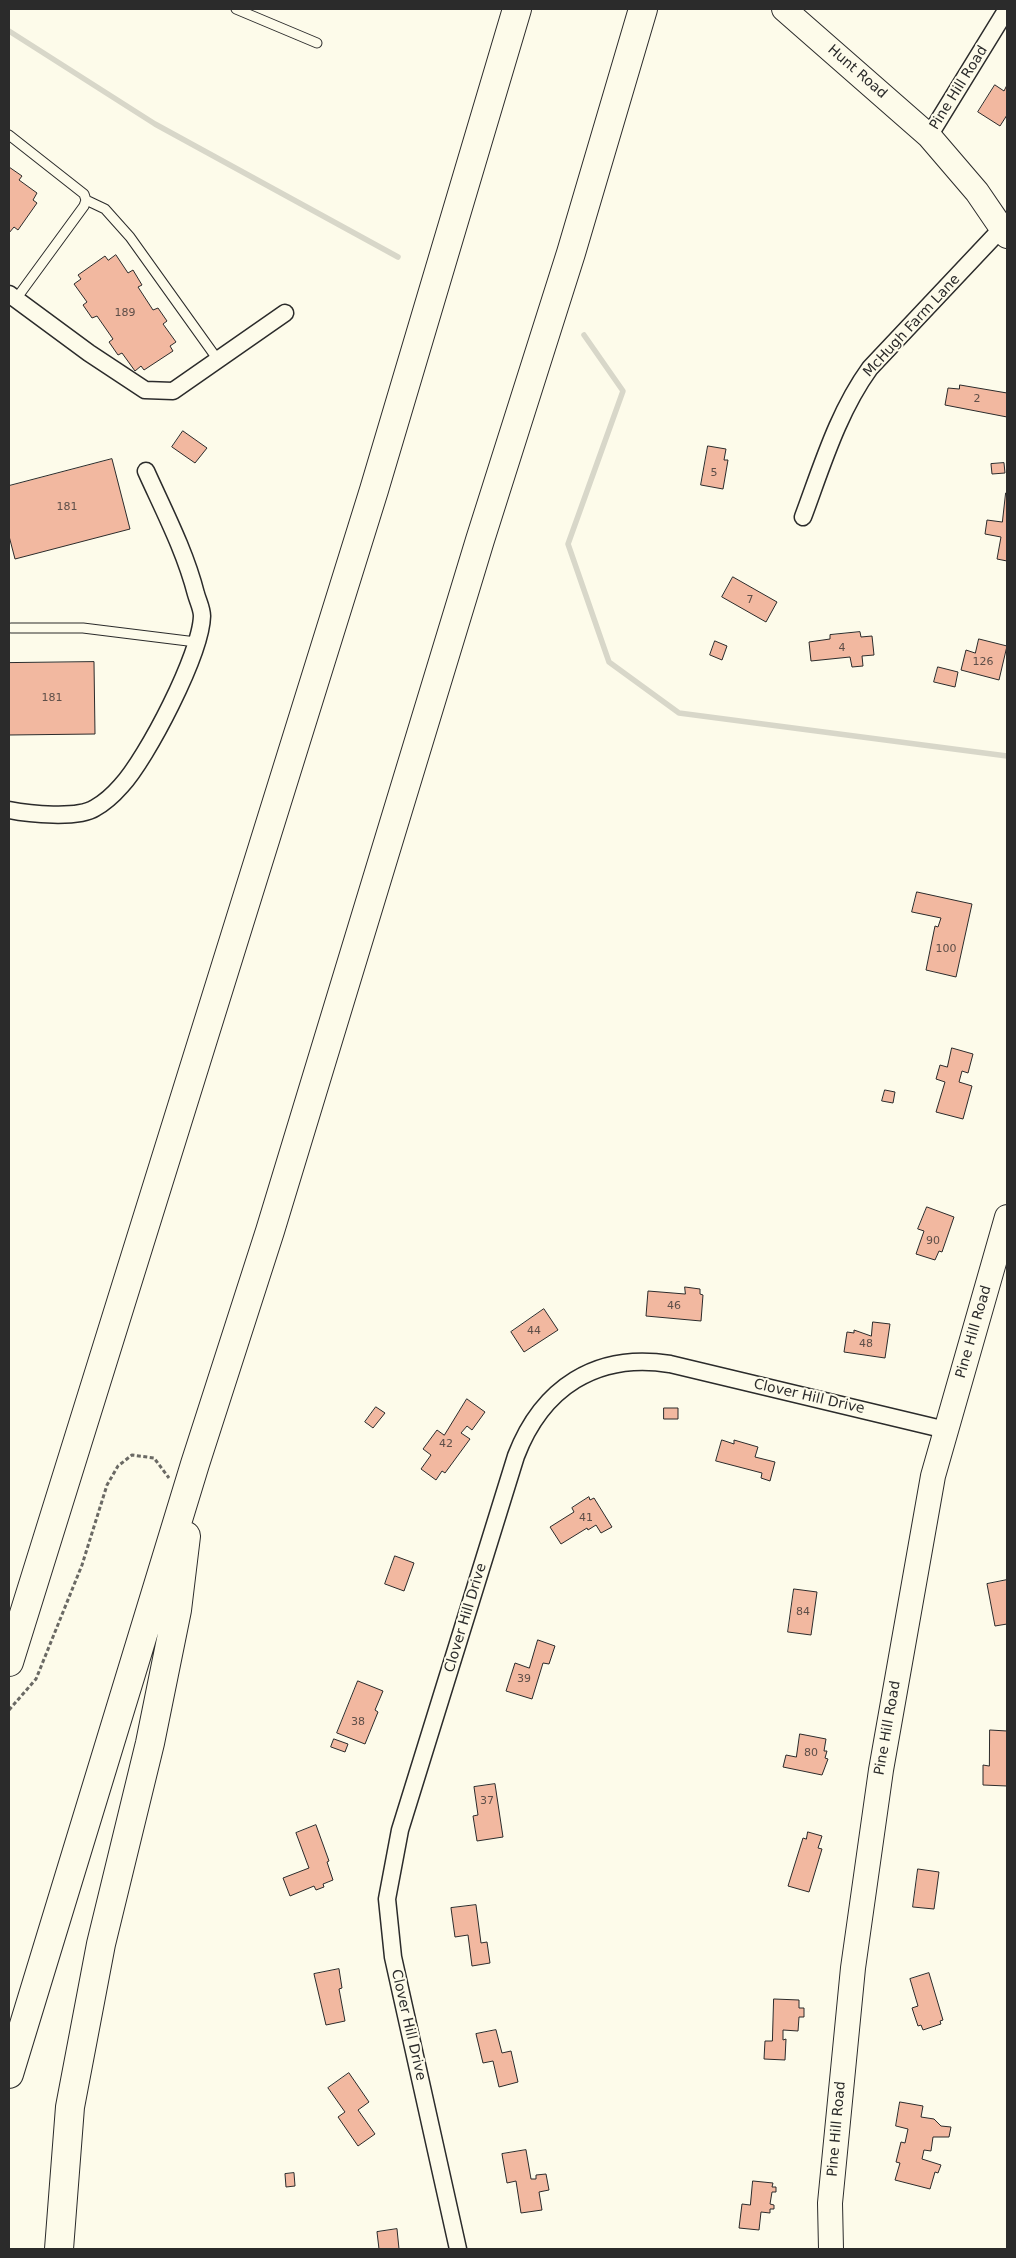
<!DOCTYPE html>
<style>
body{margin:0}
#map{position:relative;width:1016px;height:2258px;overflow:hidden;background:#fdfbea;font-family:"DejaVu Sans",sans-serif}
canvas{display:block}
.frame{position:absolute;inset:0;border:10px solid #2b2b2b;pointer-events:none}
</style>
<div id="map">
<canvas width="1016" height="2258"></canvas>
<div class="frame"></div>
</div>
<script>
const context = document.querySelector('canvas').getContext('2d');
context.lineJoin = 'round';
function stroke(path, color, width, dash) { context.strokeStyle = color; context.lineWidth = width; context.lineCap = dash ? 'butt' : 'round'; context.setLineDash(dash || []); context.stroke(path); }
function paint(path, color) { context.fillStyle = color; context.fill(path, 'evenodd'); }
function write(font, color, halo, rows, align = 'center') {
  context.font = font + ' "DejaVu Sans",sans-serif'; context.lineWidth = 4; context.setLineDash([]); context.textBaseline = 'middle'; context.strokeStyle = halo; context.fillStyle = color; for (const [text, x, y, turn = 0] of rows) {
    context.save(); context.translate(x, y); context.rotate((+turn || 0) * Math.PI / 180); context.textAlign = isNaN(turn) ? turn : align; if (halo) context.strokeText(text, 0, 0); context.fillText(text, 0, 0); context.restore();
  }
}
const stream = new Path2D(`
 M9,31L155,124L398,257
 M584,335L623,391L568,544L609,662L679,713L1007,756`);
const building = new Path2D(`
 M995,85L1004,91L1007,85V115L1000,126L978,112Z
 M9,167L22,176L19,180L37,193L33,200L37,203L18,230L14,227L9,233Z
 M116,255L128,273L133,270L142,285L138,287L153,310L158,308L167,321L163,324L176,342L170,346L173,351L144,370L141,366L135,371L122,353L118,355L109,342L113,339L97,316L92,318L83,305L87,302L74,284L81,279L78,275L105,256L108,260Z
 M960,385L1007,393V417L945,405L948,388L959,389Z
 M183,431L207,448L195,463L172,447Z
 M708,446L726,449L724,460H728L723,489L701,485Z
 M112,459L130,529L15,559L9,536V486Z
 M1004,463L1005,473L992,474L991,464Z
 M1006,493H1007V561L997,559L1001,537L985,534L987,520L1002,522Z
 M733,577L777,602L766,622L722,597Z
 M860,632L861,637L872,636L874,655L862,656L863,666L852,667L850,657L811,661L809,642L830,639V635Z
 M979,639L1007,646L999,680L961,670L966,650L975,653Z
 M715,641L727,646L722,660L710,655Z
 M94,662L95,734L9,735V663Z
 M938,667L958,672L955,687L934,682Z
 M917,892L972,904L956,977L926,970L935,926L938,927L941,918L912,912Z
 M952,1048L973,1054L968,1073L962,1071L959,1082L972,1086L963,1119L936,1112L945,1082L936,1079L940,1065L947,1067Z
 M885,1090L895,1092L893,1103L882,1101Z
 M927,1207L954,1217L942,1252L939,1251L935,1260L916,1254L924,1231L918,1229Z
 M685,1287L700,1289V1294L703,1295L701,1321L646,1316L648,1291L685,1294Z
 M544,1309L558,1330L524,1352L511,1332Z
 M873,1322L890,1324L885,1358L844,1352L847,1332L854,1333V1330L871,1336Z
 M467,1399L485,1412L472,1430L467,1426L461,1433L470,1439L445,1473L442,1471L436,1480L421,1469L431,1455L423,1449L437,1430L444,1435Z
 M376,1407L385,1413L373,1428L365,1422Z
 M664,1408H678V1419H664Z
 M722,1440L734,1444V1440L758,1447L755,1457L775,1462L770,1481L761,1478L762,1473L716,1461Z
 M589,1497L590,1500L594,1498L612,1527L601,1533L596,1525L588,1530L587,1528L561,1544L550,1527L574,1512L572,1508Z
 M395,1556L414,1563L404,1591L385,1584Z
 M1007,1580V1624L995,1626L987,1584Z
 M794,1589L817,1592L811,1635L788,1632Z
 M538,1640L555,1646L549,1664L543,1663L532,1699L506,1691L515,1663L529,1668Z
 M358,1681L383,1691L375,1710L378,1712L365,1744L337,1733Z
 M990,1730L1007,1731V1786L983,1785V1765L989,1766Z
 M800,1734L826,1739L824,1751H827L825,1758L828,1759L822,1775L783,1767L786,1755L796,1757Z
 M334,1739L348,1744L345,1752L331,1747Z
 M495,1784L503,1837L477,1841L473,1816L478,1815L474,1787Z
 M316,1825L329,1861L327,1862L333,1880L323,1884L324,1887L316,1890L314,1886L290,1896L283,1878L309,1868L296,1833Z
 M808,1832L822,1836L818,1848L822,1849L809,1892L788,1886L803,1838L806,1839Z
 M918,1869L939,1872L934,1909L913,1907Z
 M476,1905L481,1943L487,1942L490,1963L472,1966L468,1935L455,1937L451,1908Z
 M339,1969L342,1988L339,1989L345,2021L326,2025L314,1974Z
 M929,1973L943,2020L940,2021L941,2024L923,2030L921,2025L918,2026L912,2008L918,2006L910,1979Z
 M774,1999L799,2000V2008H804V2017H799L798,2031L783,2030V2040L786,2039L785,2060L764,2059L765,2041H772Z
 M496,2030L502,2053L511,2051L518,2082L499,2087L493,2061L483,2063L476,2034Z
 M349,2073L369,2102L358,2110L375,2134L358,2146L338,2117L345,2112L328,2088Z
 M900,2102L923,2106L921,2117L934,2119L941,2126L951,2127L949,2137H933L931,2151L924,2150L922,2159L941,2165L938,2173L935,2172L930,2189L895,2180L900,2163L896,2162L901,2142L905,2143L908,2129L896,2126Z
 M526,2150L531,2179H536V2175L546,2174L549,2190L539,2192L542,2210L521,2213L516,2181L507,2183L502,2154Z
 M294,2173L295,2186L286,2187L285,2174Z
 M753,2181L773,2183L772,2187H776V2192H772L770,2204L774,2205V2209H770V2213L761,2212L759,2230L739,2228L742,2204L750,2205Z
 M397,2229L399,2249H379L377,2232Z`);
const path = new Path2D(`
 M9,1710L36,1679L82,1565L107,1485L118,1466L132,1455L154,1458L169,1478`);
const lane = new Path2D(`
 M236,9L317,43
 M9,135L84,194L86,200L84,206L16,299
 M86,200L105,209L130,237L218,360
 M11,628H83L196,642`);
const street = new Path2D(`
 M929,136L1007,9
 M9,294L89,353L145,390L173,391L285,313
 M803,517C822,466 838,412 870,368L1002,228
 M9,810C29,814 78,819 95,808C104,803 114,794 121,786C147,758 201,654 202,616C202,609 198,601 196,594C185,551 164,511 146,471
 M458,2249L393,1957L387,1899L400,1830L516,1456C542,1388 596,1352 670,1364L946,1430`);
const secondary = new Path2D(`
 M784,9L929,136L977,192L1007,236
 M831,2249L830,2203L853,1968L881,1770L933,1476L1007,1217`);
const highway = new Path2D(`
 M9,1662L374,490L517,9
 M9,2074L195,1464L270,1231L480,540L571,253L643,9
 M59,2249L70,2107L101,1944L150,1743L177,1610L186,1536`);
const numberNames = [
 ["189",125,313],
 ["2",977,399],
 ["5",714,473],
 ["181",67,507],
 ["7",750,600],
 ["4",842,648],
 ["126",983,662],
 ["181",52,698],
 ["100",946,949],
 ["90",933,1241],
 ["46",674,1306],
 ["44",534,1331],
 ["48",866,1344],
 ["42",446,1444],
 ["41",586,1518],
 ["84",803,1612],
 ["39",524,1679],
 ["38",358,1722],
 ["80",811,1753],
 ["37",487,1801]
];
const streetNames = [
 ["Hunt Road",857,72,41],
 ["Pine Hill Road",959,88,-58],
 ["McHugh Farm Lane",912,326,-47],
 ["Pine Hill Road",974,1332,-74],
 ["Clover Hill Drive",809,1397,13],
 ["Clover Hill Drive",466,1618,-73],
 ["Pine Hill Road",888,1728,-80],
 ["Clover Hill Drive",408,2025,77],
 ["Pine Hill Road",837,2129,-85]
];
stroke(stream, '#d8d7c9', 5.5);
paint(building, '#f2b8a0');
stroke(building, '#2b2b2b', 1);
stroke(lane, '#2b2b2b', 11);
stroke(street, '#2b2b2b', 19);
stroke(secondary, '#2b2b2b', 26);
stroke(highway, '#2b2b2b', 30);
stroke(path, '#6a6964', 3, [4, 2.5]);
stroke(lane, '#fdfbea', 9);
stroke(street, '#fdfbea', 16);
stroke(secondary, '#fdfbea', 24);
stroke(highway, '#fdfbea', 28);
write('11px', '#5d4e48', null, numberNames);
write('14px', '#2b2b2b', '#fdfbea', streetNames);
</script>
